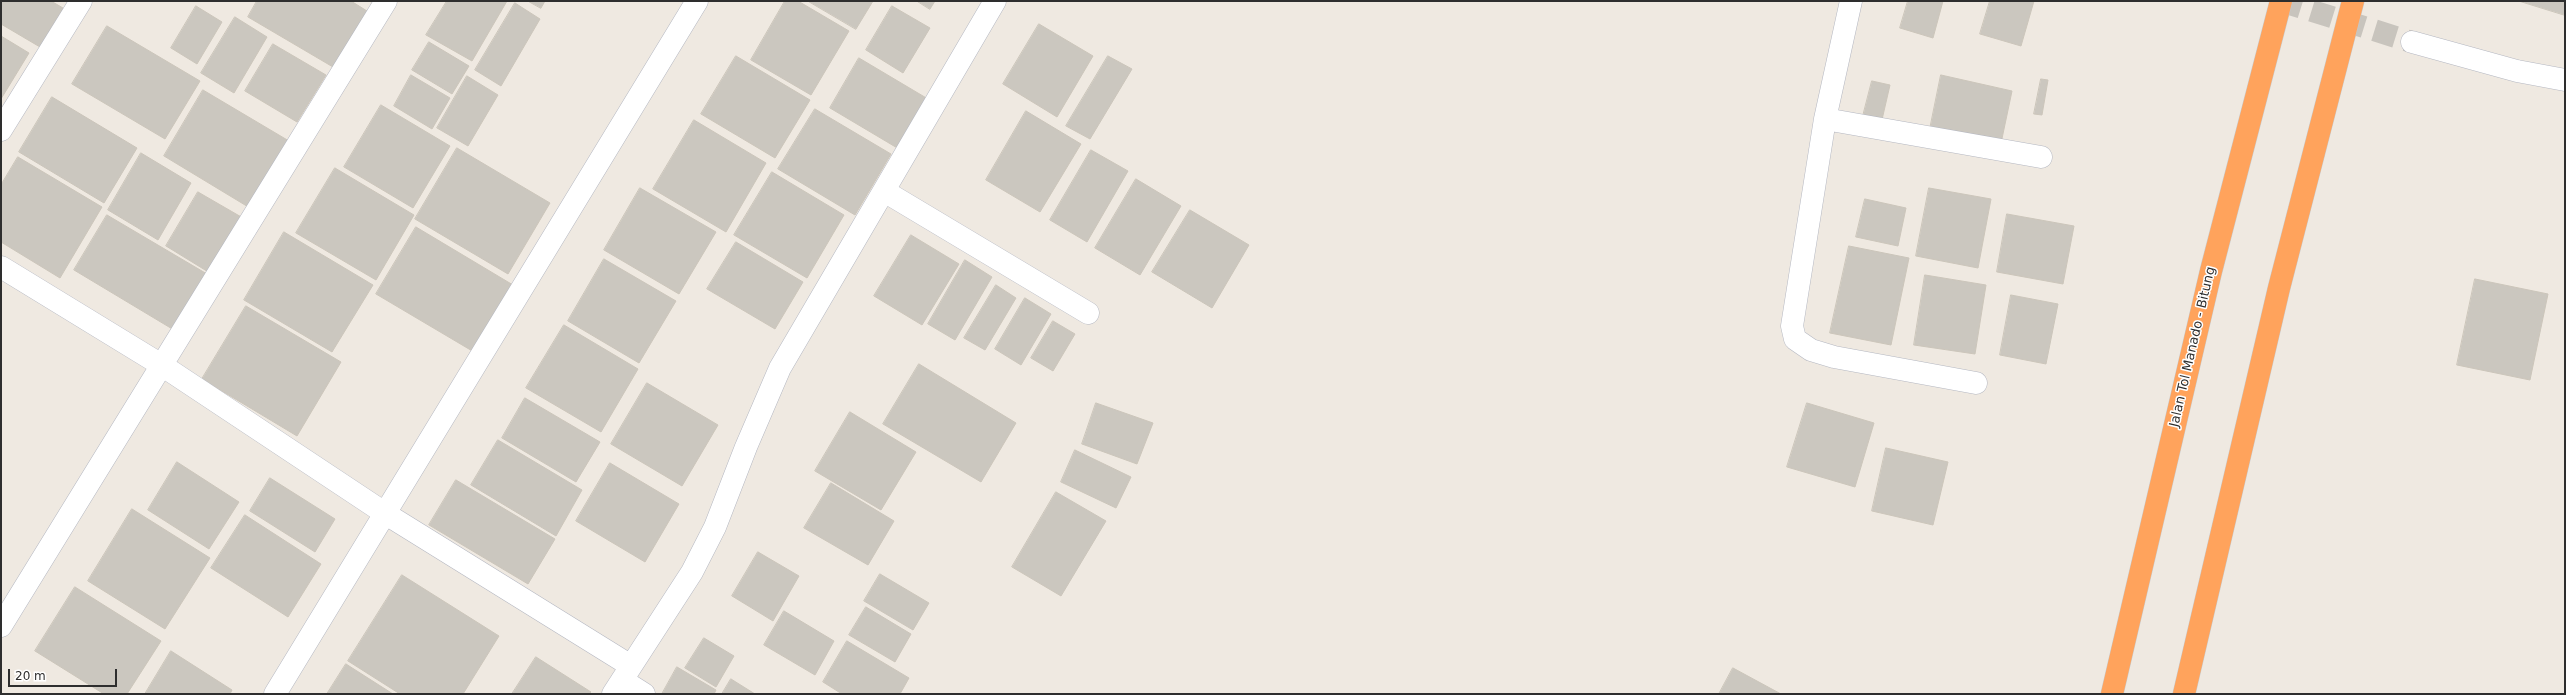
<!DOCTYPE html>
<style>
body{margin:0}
#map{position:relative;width:2566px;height:695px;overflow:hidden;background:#efe9e1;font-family:"DejaVu Sans",sans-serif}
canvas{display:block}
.frame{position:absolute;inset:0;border:2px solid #2e2e2e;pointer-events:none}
.scale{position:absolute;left:8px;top:669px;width:109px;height:18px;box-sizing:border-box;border:2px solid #2e2e2e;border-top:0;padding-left:5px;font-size:12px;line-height:14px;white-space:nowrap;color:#2e2e2e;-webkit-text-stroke:3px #fff;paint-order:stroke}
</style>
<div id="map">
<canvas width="2566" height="695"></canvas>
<div class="frame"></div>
<div class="scale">20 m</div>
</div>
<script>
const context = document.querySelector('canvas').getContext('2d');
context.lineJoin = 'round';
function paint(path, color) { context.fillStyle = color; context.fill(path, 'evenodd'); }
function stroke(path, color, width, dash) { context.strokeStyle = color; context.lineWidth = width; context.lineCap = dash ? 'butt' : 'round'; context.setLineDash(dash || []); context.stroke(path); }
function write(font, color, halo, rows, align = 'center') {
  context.font = font + ' "DejaVu Sans",sans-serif'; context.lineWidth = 3; context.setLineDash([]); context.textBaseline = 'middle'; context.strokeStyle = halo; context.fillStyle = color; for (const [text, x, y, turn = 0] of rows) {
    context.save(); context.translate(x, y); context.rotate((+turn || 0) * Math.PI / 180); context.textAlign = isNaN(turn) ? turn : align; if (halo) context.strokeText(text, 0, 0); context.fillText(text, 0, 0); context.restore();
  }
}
const building = new Path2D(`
 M1,1H51L63,8L40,47L1,24Z
 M257,1H351L367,11L333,67L248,17Z
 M447,1H507L472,61L426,35Z
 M528,1H545L541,8Z
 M785,1H798L849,31L811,95L751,60Z
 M808,1H873L856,29Z
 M917,1H935L930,9Z
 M1908,1H1943L1933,38L1900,28Z
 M1990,1H2034L2021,46L1980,34Z
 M2519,1H2565V15Z
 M515,3L540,19L501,86L475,70Z
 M196,6L222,22L197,64L171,48Z
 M892,6L930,28L903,73L866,50Z
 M235,17L267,37L234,93L201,73Z
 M1039,24L1093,56L1057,117L1003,84Z
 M107,26L200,81L165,139L72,84Z
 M1,36L29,53L1,99Z
 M429,42L469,66L452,94L412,70Z
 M273,44L326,75L297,122L245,91Z
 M736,56L810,100L775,158L701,114Z
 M1108,56L1132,69L1090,139L1066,126Z
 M859,58L928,99L899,149L830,108Z
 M411,75L450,98L432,129L394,106Z
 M1941,75L2012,91L2000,148L1929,134Z
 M467,76L498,95L468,146L437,128Z
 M2041,79L2048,80L2042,115L2034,114Z
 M1872,81L1890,85L1881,124L1862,120Z
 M203,90L289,141L250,208L164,156Z
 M52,97L137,148L104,203L19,152Z
 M381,105L450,146L413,208L344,167Z
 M815,109L891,154L855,215L778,169Z
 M1026,111L1081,144L1040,212L986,180Z
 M694,120L766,163L726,232L653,189Z
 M457,148L550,203L508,274L415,219Z
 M1091,150L1128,171L1087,242L1050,220Z
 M141,153L191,183L158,240L108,210Z
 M18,157L102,207L60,278L1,242V185Z
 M335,168L414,215L376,280L296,233Z
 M772,172L844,215L807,278L734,235Z
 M1136,179L1181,206L1140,275L1095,248Z
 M640,188L716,232L679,294L604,250Z
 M1929,188L1991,199L1978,268L1916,256Z
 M198,192L243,218L210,273L166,246Z
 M1865,199L1906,208L1898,246L1856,237Z
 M1190,210L1249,245L1212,308L1152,272Z
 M2007,214L2074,226L2063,284L1997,272Z
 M107,215L207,274L174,330L74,270Z
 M416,227L513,285L474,352L376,294Z
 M284,232L373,285L332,352L244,300Z
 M911,235L959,264L922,325L874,296Z
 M736,242L803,282L775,329L707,289Z
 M1849,246L1909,258L1891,345L1830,333Z
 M604,259L676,301L639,363L568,321Z
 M965,260L992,277L955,340L928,324Z
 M1925,275L1986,285L1975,354L1914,345Z
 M2475,279L2548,294L2530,380L2457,365Z
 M996,285L1016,298L985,350L964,338Z
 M2011,295L2058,304L2046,364L2000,355Z
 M1025,298L1051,314L1021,365L995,349Z
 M246,306L341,362L297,436L202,379Z
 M1053,321L1075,334L1053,371L1031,358Z
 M564,325L638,369L601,432L526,388Z
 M919,364L1016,423L981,482L883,424Z
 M647,383L718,425L682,486L611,444Z
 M525,398L600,442L576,482L502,438Z
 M1096,403L1153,423L1137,464L1082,444Z
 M1807,403L1874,423L1855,487L1787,467Z
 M850,412L916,452L881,510L815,471Z
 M498,440L582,490L556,536L471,485Z
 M1886,448L1948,462L1933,525L1872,511Z
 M1075,450L1131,477L1116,508L1061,482Z
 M177,462L239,502L209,549L148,510Z
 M610,463L679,504L645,562L576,521Z
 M270,478L335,519L315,552L250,511Z
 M456,480L555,539L528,584L429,525Z
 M831,483L894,521L868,565L804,528Z
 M1056,492L1106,521L1061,596L1012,567Z
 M132,509L210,558L165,629L88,581Z
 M245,515L321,564L288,617L211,568Z
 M758,552L799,576L773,621L732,596Z
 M880,574L929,603L913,630L864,601Z
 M402,575L499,636L463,694H400L348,661Z
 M75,587L161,641L127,694H104L35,651Z
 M866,607L911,634L895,662L849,635Z
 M784,611L834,641L815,675L764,645Z
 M704,638L734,656L716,687L685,668Z
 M847,641L909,678L900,694H842L823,682Z
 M171,651L232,690L230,694H145Z
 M536,657L591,692L589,694H512Z
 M346,664L393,694H327Z
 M677,667L716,690L714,694H662Z
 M1733,668L1781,694H1719Z
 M731,679L755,694H722Z`);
const minorTunnel = new Path2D(`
 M2280,1L2412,42`);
const minor = new Path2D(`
 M1851,1L1825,119L1792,326L1795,339L1811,350L1834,357L1976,383
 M2412,42L2517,71L2565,80
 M1825,119L2041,157
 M1,130L81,1
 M884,191L1088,313
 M1,267L163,366L386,514L631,666
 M1,626L386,1
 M622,680L644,694
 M275,694L697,1
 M613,694L692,572L715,527L746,447L780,368L995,1`);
const motorway = new Path2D(`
 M2112,694L2211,271L2281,1
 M2184,694L2279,288L2353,1`);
const streetNames = [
 ["Jalan Tol Manado - Bitung",2193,347,-77]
];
paint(building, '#cbc7bf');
stroke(building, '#cbc5ba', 1);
stroke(minorTunnel, '#c8c4bd', 22, [22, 11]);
stroke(minor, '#b4b7c1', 23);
stroke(motorway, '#c9c9c9', 23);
stroke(minor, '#fff', 22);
stroke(motorway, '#ffa35c', 22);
write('13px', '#2e2e2e', '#fff', streetNames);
</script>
